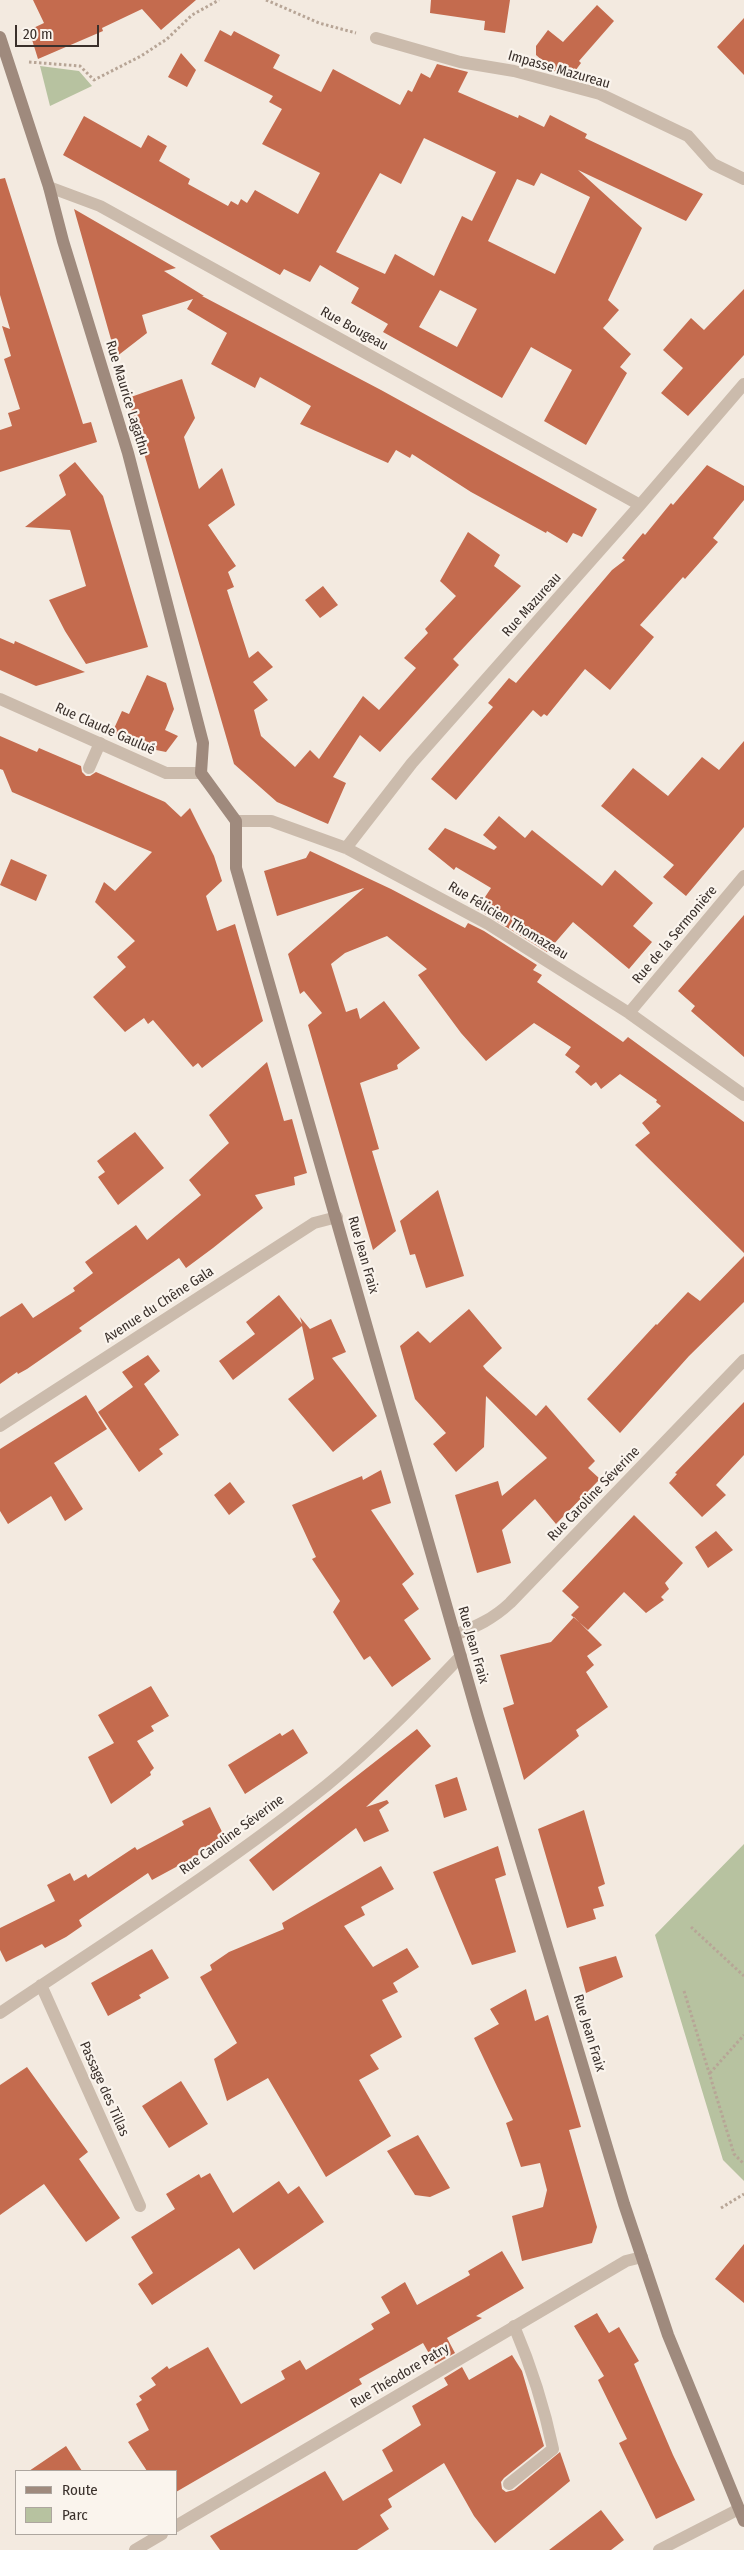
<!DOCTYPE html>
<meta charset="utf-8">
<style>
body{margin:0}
#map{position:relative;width:744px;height:2550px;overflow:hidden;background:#f3eae0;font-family:"Fira Sans Condensed",sans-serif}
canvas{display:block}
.legend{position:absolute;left:15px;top:2470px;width:162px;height:65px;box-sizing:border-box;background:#faf4ed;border:1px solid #ada69f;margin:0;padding:6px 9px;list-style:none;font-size:15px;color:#3a302b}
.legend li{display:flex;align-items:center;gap:10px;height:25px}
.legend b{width:25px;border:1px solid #ada69f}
.scale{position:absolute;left:15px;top:25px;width:84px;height:22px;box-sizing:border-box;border:2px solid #3a302b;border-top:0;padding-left:6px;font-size:15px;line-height:18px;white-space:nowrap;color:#3a302b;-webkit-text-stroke:4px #faf4ed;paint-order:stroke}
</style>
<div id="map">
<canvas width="744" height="2550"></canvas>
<ul class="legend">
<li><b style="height:6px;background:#9f8a7d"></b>Route</li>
<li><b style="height:14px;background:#b7c2a0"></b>Parc</li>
</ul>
<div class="scale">20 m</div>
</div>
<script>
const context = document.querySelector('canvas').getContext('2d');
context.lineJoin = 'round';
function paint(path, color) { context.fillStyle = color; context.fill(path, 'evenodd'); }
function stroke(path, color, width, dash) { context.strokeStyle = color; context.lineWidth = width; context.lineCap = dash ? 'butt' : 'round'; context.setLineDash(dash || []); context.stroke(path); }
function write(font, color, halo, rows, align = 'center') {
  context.font = font + ' "Fira Sans Condensed",sans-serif'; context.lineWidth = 4.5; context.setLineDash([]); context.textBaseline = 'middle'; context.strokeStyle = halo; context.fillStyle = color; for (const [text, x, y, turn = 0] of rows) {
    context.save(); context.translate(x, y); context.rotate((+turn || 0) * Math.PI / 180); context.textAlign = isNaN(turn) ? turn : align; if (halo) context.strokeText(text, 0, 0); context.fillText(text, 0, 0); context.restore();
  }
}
const green = new Path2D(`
 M40,66L79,71L92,86L50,106Z
 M744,1844V2181L723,2160L655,1935Z`);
const building = new Path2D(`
 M33,0H196L161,30L142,9L102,28L103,31L38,59L29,30L44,23Z
 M431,0H510L505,33L484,30L485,21L430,13Z
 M597,5L614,21L579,61L581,63L570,78L559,75L536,55V46L548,30L563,42Z
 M744,18V75L717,47Z
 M220,30L231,36L234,31L280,55L273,68L321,92L333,69L400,105L408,90L412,92L421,73L430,78L437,64L468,72L458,92L518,118L519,115L544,127L550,115L587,134L585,138L703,194L686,221L578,170L642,228L608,300L619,310L603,328L631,354L620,367L627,373L586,445L544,421L572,370L531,347L502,398L383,332L388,324L351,303L359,288L320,265L310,282L284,269L280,275L63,155L84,116L141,148L148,135L167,146L159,161L190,179L188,184L228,206L231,201L238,205L241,199L247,203L255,190L298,214L320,173L262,144L282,109L269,102L273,96L204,61ZM424,138L496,172L472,221L462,216L434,276L395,254L385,274L336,252L380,173L401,184ZM541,173L590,197L555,274L488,241L517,179L534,186ZM440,290L477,309L457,347L419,327Z
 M181,53L196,70L187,87L168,77Z
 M5,178L83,424L91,422L97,442L0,472V430L12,426L8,413L20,409L4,359L11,356L2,326L10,329L0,295V179Z
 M74,209L176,268L164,271L204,296H202L381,390L597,509L582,537L573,533L567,543L547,531L546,533L471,492L412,454L410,458L396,450L388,463L300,424L311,406L260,377L255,388L211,364L227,333L187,309L193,299L142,315L147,333L116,357Z
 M744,289V355L688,416L661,393L683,368L663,350L691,318L704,330Z
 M182,379L195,418L184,437L199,489L222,468L235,505L208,525L236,566L228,572L234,587L227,590L249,658L258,651L273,667L253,682L268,700L254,710L261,736L295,767L310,750L319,759L363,696L379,710L416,668L404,658L428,633L425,629L456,596L440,581L468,532L500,555L494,566L521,586L453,659L459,665L380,752L360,735L333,777L346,783L328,824L277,802L234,764L128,398Z
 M75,462L103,496L148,647L86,664L65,631L49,600L86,586L70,530L25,527L66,495L59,475Z
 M707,465L744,486V500L713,538L718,542L685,579L683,577L640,625L654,637L610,690L585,669L547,716L544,714L541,717L533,710L456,800L431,779L493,707L488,703L509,678L516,683L612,570L625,560L622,558L643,533L645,535L671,503L673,505Z
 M323,586L338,605L320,618L305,600Z
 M0,638L14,644L15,641L85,672L36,686L0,670Z
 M147,675L166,683L174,709L165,730L178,736L166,752L151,749L112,733L122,711L129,714Z
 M0,736L37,752L39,748L81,766L82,772L86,776H90L96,772L165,802L181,817L190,808L214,856L222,881L206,896L217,931L235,924L263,1021L202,1068L198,1063L193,1067L153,1020L148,1024L144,1018L125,1032L93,997L126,967L117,957L135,941L95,902L104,882L115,891L152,852L12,792L3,770L0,769Z
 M744,741V827L686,896L663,877L674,865L601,806L633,768L668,796L702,757L719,770Z
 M499,816L525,838L532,830L602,886L615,870L653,903L633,926L652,942L629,969L573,922L547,952L477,909L491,888L456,867L454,870L428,849L445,828L494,850L497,847L483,835Z
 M310,851L391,889L465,928L468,923L484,931L537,965L533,970L542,975L537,982L623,1042L628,1037L744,1122V1253L635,1145L650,1133L642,1123L661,1106L656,1102L657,1100L620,1074L601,1089L596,1082L591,1086L575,1072L580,1066L565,1055L571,1047L534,1023L486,1061L461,1033L418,975L427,969L387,936L345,953L331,964L346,1012L357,1008L360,1019L384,1001L420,1048L397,1065L398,1069L360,1083L379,1149L372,1151L396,1231L373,1250L308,1025L322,1013L304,991L300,994L288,954L364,888L277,916L264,871L306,858Z
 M11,859L47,875L36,901L0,885Z
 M744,915V1057L691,1011L695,1006L678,991Z
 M267,1062L284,1121L292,1119L307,1173L294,1177L295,1185L255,1195L263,1208L213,1248L186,1268L179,1258L79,1328L82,1331L27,1369L18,1374L17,1372L0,1384V1317L22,1303L33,1318L75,1291L73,1288L93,1273L85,1262L136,1225L147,1240L201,1195L189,1180L229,1143L209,1115Z
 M135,1132L164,1168L118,1205L98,1177L105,1172L97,1161Z
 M438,1190L464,1276L426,1288L415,1254L410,1255L400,1221Z
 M744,1256V1302L689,1356L620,1433L587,1399L656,1324L657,1325L688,1292L700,1301Z
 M279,1295L302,1324L300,1317L310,1329L331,1319L346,1352L332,1358L377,1416L333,1452L288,1399L314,1379L302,1326L233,1380L219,1361L255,1334L246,1322Z
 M469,1309L502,1348L483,1366L486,1370L536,1416L546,1405L595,1461L588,1468L600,1479L556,1524L535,1499L502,1530L511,1563L477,1573L455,1495L498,1481L502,1496L547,1458L486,1396L484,1447L456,1472L433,1444L446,1433L415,1399L400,1346L418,1331L430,1343Z
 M148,1355L160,1371L144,1384L179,1435L159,1449L163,1454L139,1472L98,1412L133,1387L122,1372Z
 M86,1395L107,1429L54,1463L83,1509L65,1521L51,1496L8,1524L0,1511V1449Z
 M744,1402V1455L716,1485L726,1495L702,1517L669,1483L677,1474L675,1473Z
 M381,1470L391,1503L371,1510L414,1574L402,1584L419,1609L404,1620L431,1659L392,1687L370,1656L364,1660L333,1612L340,1601L312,1559L316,1557L292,1505L362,1476L363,1480Z
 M230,1482L245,1502L229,1515L214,1495Z
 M634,1515L683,1563L665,1583L669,1589L661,1597L664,1600L646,1613L624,1592L588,1630L571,1615L579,1607L562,1591Z
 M716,1531L733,1550L708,1568L695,1547Z
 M574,1617L602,1645L587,1656L594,1665L586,1672L608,1707L576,1730L579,1736L524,1780L503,1708L514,1704L500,1655L551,1642Z
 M151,1686L169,1716L151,1726L154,1731L137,1741L154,1768L150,1772L151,1775L111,1804L88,1757L114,1743L98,1715Z
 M293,1729L308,1753L245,1794L228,1765L280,1733L282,1736Z
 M417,1729L431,1746L366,1807L387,1800L389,1803L379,1810L389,1831L364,1842L356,1828L273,1891L249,1860Z
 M457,1777L467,1810L444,1818L435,1785Z
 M210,1807L226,1840L152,1880L148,1873L79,1920L82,1926L66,1937L45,1948L42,1944L6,1962L0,1950V1928L55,1901L47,1885L70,1873L74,1881L86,1874L88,1878L135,1847L137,1850L184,1825L182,1821Z
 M584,1810L605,1884L598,1887L604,1906L593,1909L596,1919L567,1928L538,1829Z
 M498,1846L506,1875L495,1879L516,1952L472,1965L433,1872Z
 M381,1866L394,1889L361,1907L365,1915L344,1926L373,1967L407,1948L419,1967L393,1983L398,1992L382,2000L402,2037L370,2055L379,2069L359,2080L391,2136L326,2177L268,2078L227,2101L214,2059L237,2043L200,1977L212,1970L210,1965L229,1952L284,1929L282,1923Z
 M152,1949L169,1978L139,1995L141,1998L108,2016L91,1983Z
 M616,1956L623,1977L586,1993L579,1967Z
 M526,1989L535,2021L548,2015L581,2127L569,2130L597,2227L592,2243L522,2261L512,2216L543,2207L547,2190L540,2163L521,2167L506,2123L513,2120L474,2038L499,2024L490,2009Z
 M27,2067L88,2152L79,2159L120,2218L86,2242L44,2184L0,2215V2085Z
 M181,2081L208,2124L169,2148L142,2106Z
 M418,2135L450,2188L430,2197L415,2195L387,2151Z
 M210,2173L233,2213L279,2181L288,2194L299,2186L324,2222L254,2270L239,2248L152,2305L138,2284L153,2273L131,2237L175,2209L166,2194L199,2174L201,2178Z
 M744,2244V2303L715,2279Z
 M502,2251L524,2288L476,2316L482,2318L447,2338L455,2353L435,2364L423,2343L359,2379L362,2384L176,2492V2471H147L128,2442L149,2430L136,2404L142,2400L139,2396L156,2385L151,2378L167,2366L169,2369L208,2347L241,2404L285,2379L281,2371L300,2360L306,2370L374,2329L371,2324L390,2313L381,2297L405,2282L417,2305L470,2275L468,2271Z
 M597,2313L609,2333L619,2327L639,2361L634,2364L673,2455L695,2500L656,2519L619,2443L627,2439L598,2380L604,2376L574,2326Z
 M512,2355L522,2371L544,2446L504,2478L501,2482L502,2489L506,2492L514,2490L560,2452L570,2481L495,2543L474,2516L444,2463L388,2499L392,2507L380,2515L389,2529L357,2550H220L210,2536L325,2471L343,2501L393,2471L382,2450L421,2425L412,2406L448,2385L444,2378L462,2367L469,2380Z
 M66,2446L82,2471H29Z
 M601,2510L624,2540L611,2550H549Z`);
const path = new Path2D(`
 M266,0L319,23L356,33
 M29,62L80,66L94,80L141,56L167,39L192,15L219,0
 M691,1927L744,1976
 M684,1991L734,2154L744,2164
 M710,2073L744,2035
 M721,2208L744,2194`);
const lane = new Path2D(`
 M89,768L100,743
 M509,2484L553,2449C544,2406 531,2366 514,2326`);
const street = new Path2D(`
 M376,38L460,62L514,71L600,94L688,136L713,164L744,179
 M49,187L100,206L640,505
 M0,699L166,773H201
 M236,821H271L346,848L488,924L629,1013L744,1095
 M346,848L412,763L640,505L744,384
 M629,1013L744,876
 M0,1426L314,1223L337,1217
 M455,1635C477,1626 493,1619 510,1603L744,1360
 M41,1985L140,2206
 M0,2013C110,1939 223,1868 327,1785C375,1746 418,1701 461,1656
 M176,2526L626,2261L642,2257
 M135,2550L162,2534
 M659,2550L739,2509`);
const secondary = new Path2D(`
 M0,37L49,187L63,241L128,453L203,743L201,773L236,821V868L478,1717L624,2204L668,2335L744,2521`);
const streetNames = [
 ["Impasse Mazureau",559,70,16],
 ["Rue Bougeau",354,329,29],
 ["Rue Maurice Lagathu",127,398,73],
 ["Rue Mazureau",532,605,-48],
 ["Rue Claude Gaulué",105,729,24],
 ["Rue Félicien Thomazeau",508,921,31],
 ["Rue de la Sermonière",675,935,-50],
 ["Rue Jean Fraix",363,1255,74],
 ["Avenue du Chêne Gala",159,1305,-33],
 ["Rue Caroline Séverine",594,1494,-46],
 ["Rue Jean Fraix",473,1645,74],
 ["Rue Caroline Séverine",232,1835,-36],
 ["Rue Jean Fraix",589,2033,73],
 ["Passage des Tillas",104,2089,66],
 ["Rue Théodore Patry",400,2376,-31]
];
paint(green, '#b7c2a0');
paint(building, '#c46b4e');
stroke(path, '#b7a596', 3, [2.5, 2.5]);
stroke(lane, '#cbbbac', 12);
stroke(street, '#cbbbac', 12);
stroke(secondary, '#9f8a7d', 12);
write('14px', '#3a302b', '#faf4ed', streetNames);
</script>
